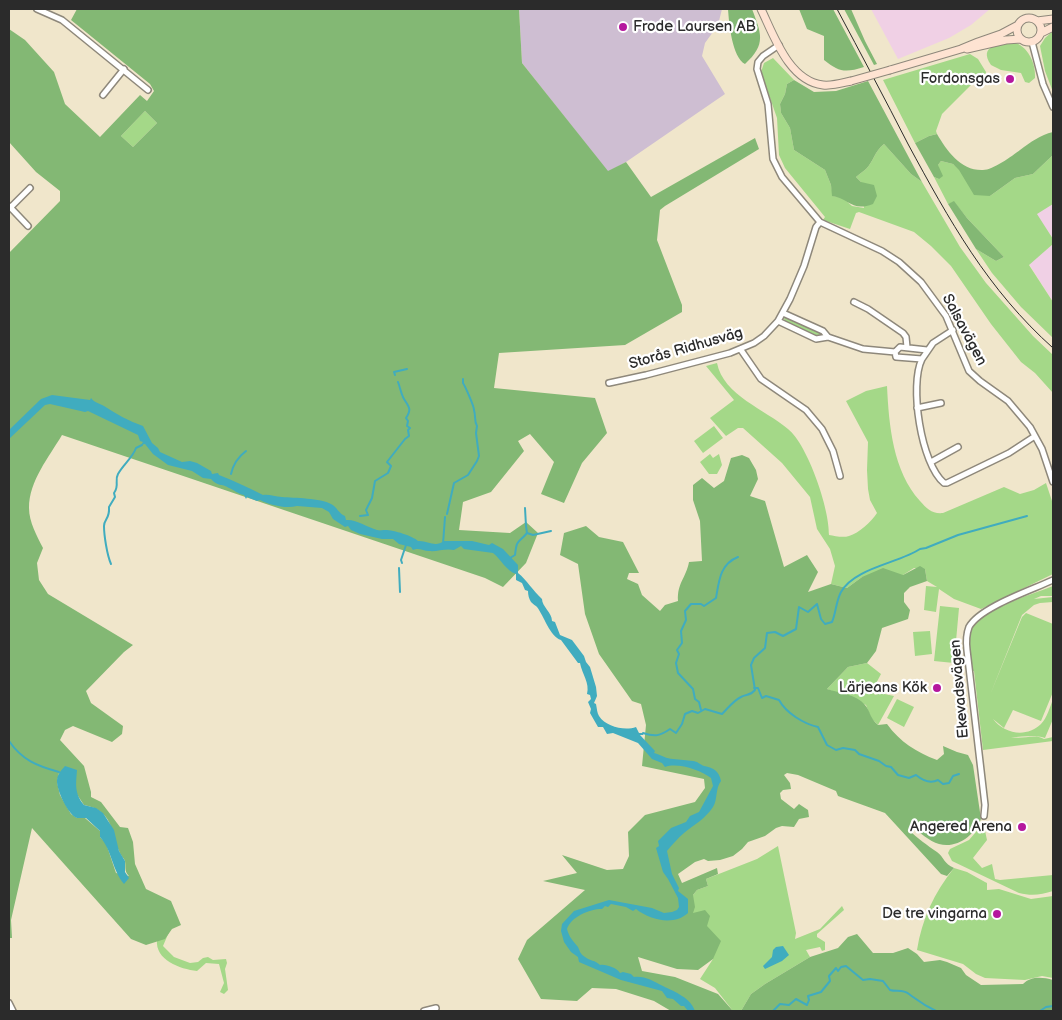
<!DOCTYPE html>
<meta charset="utf-8">
<style>
body{margin:0}
#map{position:relative;width:1062px;height:1020px;overflow:hidden;background:#f0e6cb;font-family:"Balsamiq Sans",sans-serif}
canvas{display:block}
.frame{position:absolute;inset:0;border:10px solid #2b2b2b;pointer-events:none}
</style>
<div id="map">
<canvas width="1062" height="1020"></canvas>
<div class="frame"></div>
</div>
<script>
const context = document.querySelector('canvas').getContext('2d');
context.lineJoin = 'round';
function paint(path, color) { context.fillStyle = color; context.fill(path, 'evenodd'); }
function stroke(path, color, width, dash) { context.strokeStyle = color; context.lineWidth = width; context.lineCap = dash ? 'butt' : 'round'; context.setLineDash(dash || []); context.stroke(path); }
function write(font, color, halo, rows, align = 'center') {
  context.font = font + ' "Balsamiq Sans",sans-serif'; context.lineWidth = 4.5; context.setLineDash([]); context.textBaseline = 'middle'; context.strokeStyle = halo; context.fillStyle = color; for (const [text, x, y, turn = 0] of rows) {
    context.save(); context.translate(x, y); context.rotate((+turn || 0) * Math.PI / 180); context.textAlign = isNaN(turn) ? turn : align; if (halo) context.strokeText(text, 0, 0); context.fillText(text, 0, 0); context.restore();
  }
}
const built = new Path2D(`
 M871,9H990L971,25L949,38L898,59Z
 M1053,204V239L1036,214Z
 M1053,244V302L1029,264Z`);
const industrial = new Path2D(`
 M519,9H722L718,25L705,43L702,56L725,94L626,162L608,172L522,63Z`);
const green = new Path2D(`
 M1053,31V92L1045,71L1040,46L1045,38Z
 M1013,42C1028,46 1036,63 1035,78L1029,83L1025,82L1021,73L1001,70L991,65C978,45 999,45 1013,42Z
 M970,54L978,59L986,72L984,81L971,85L942,114L936,131L937,134L929,136L915,143L883,80Z
 M773,58L794,80L787,84L785,94L780,104L781,113L790,128L794,150L825,170L831,185L833,196L843,198L852,206L864,208L861,182L856,177C859,174 863,172 866,169C874,161 874,152 884,144L911,174L922,182L960,247L986,283L1033,336L1053,355V393L1035,373L1021,362L991,324L951,266L931,246L914,232L859,212L856,213L850,229L823,220L825,217L785,168L779,155L777,118L761,72L764,63Z
 M145,111L157,123L133,147L121,136Z
 M1053,155V204L1037,214L1053,239V244L1029,265L1053,302V338L1021,307L992,273L976,249L996,261L1004,257L967,218L954,202L948,204L934,177L939,179L938,165L941,161L953,164L990,196L1015,178L1033,174Z
 M785,317L823,334V336L820,337L786,323L784,319Z
 M717,363C723,395 766,410 788,429C808,445 830,510 829,535C835,536 843,538 849,536C859,533 871,522 877,513L870,500L868,489L867,470L868,442L846,401L866,391L887,386C889,426 893,471 920,501C927,509 932,514 943,513L1004,487L1020,494L1034,490L1046,483L1053,504V574L981,609L954,599L939,589L936,612L924,610L926,586L937,587L927,581L925,569L914,568L903,575L862,577L847,588L831,584L835,566L830,549L817,529L810,497L782,463L743,428H738L726,436L710,418L734,400L706,366Z
 M714,426L723,438L703,453L694,441Z
 M710,454L713,458L719,454L722,465L717,474H709L700,462Z
 M1053,586V596H1041L1034,599L1053,597V602L1040,603L1034,605L1022,615L990,695L1022,617L1026,613L1053,624V692L1041,721L1013,710L1004,728L993,719C1004,734 1027,738 1041,724C1047,718 1050,707 1053,699V719L1045,738C1034,734 1023,737 1011,737C1024,740 1033,733 1044,739L1053,737V741L983,750L974,671H972C970,660 967,647 969,636C975,610 1031,595 1053,586Z
 M940,606L959,608L954,663L934,661Z
 M930,631L932,654L915,656L913,632Z
 M867,663L881,674L872,691L875,695L880,693L894,696L878,725L871,718L866,705L827,689L848,667Z
 M897,699L914,707L904,727L887,718Z
 M982,825L984,826L987,840L973,858L982,868L992,864L995,879L1000,880L1053,875V891C1041,895 1031,896 1019,893L952,861L948,853L950,849L969,840Z
 M778,846L796,933L795,939L820,929L842,906L844,910L817,934V937L825,942V950L822,951L820,947L806,950L810,957L765,984L751,994L741,1011H733L715,988L700,979L713,959L693,914V895L697,890L708,886L706,879L757,859Z
 M954,868L967,872L985,882L987,883V890L999,889L1031,899L1053,896V978L1042,976L1025,980L985,978L976,974L963,964L917,950C922,919 934,893 954,868Z
 M169,932L163,946L174,957L190,963L198,962L203,958L208,957L213,960L226,959L227,963L225,969L228,990L224,994L220,992L224,983L219,964L206,963L197,971C180,969 155,960 157,940Z`);
const forest = new Path2D(`
 M77,9H128L130,10L142,9H519L522,63L608,171L626,162L651,197L755,138L759,149L665,206L660,210L657,240L682,305V312L625,345L499,353L494,388L595,398L607,433L582,463L564,503L541,494L554,462L530,434L518,441L524,451L491,492L463,502L459,530L510,533L526,522L538,533L526,563L503,587L485,578L62,435C49,457 29,481 29,508C29,522 37,536 43,548L37,563L39,580L48,594L133,645L124,652L86,691L91,703L123,726L122,734L112,742L73,726L65,730L60,740L84,766L91,792V797L101,802L120,827L128,828L133,842L135,864L146,889L171,901L181,925L172,929L165,939L146,945L131,939L32,828L11,920L12,938H9V253L60,201V191L36,172L9,142V29L25,40L54,72L65,104L100,137L140,95L147,101L154,91L150,84L71,20ZM145,111L157,123L133,147L121,136ZM59,773L75,784L76,793L84,805C113,811 110,829 119,851C120,855 124,858 125,861C126,868 124,871 129,876L116,873L106,843L100,837V831L85,818H77L71,814L60,795L57,782Z
 M728,9H752C761,33 767,44 745,64C732,57 729,23 728,9Z
 M799,9H833L864,67C845,73 839,72 824,60V36L807,29Z
 M844,9H851L865,41L877,64L874,65Z
 M794,80L814,92L836,91L868,81L922,182L911,174L884,144C874,152 874,161 866,169C863,172 859,174 856,177L861,182L874,185L877,196L873,204C852,212 850,199 832,196L831,185L825,170L794,150L790,128L781,113L780,104L785,94L787,84Z
 M1053,132V155L1033,174L1015,178L990,196L974,195L959,170L953,164L941,161L938,165L943,176L939,179L934,177L915,143L929,136L937,134C947,151 961,171 983,170C993,170 1012,156 1020,150C1031,142 1040,135 1053,132Z
 M954,201L967,218L1004,257L996,261L976,249L948,204Z
 M742,455L749,458L756,470L758,479L750,496L765,501L784,567L807,555L818,572L808,592L831,584L847,588L862,577L883,568L903,575L920,566L925,569L927,581L910,587L904,593V602L910,610L908,619L882,628L876,651L867,663L848,667L827,689C840,693 856,694 865,705C871,712 869,717 878,725L887,724C900,742 916,752 937,760L944,754L943,746L957,752L968,755L973,765L981,819C975,835 957,849 939,844C929,841 920,833 912,826L909,830C918,839 927,845 937,852C944,857 944,864 954,868L947,876L941,874L885,813L838,796L836,791L798,775L787,773L784,775L790,783L791,789L783,790L780,793L781,799L794,809L799,804L808,810L809,817L799,819L794,827L782,826L776,828L765,836L748,842L742,849L733,856L720,860L708,861L704,859L695,862L678,874L682,883L717,868L718,874L706,879L708,886L697,890L693,895L695,907L693,913L705,910L710,916L707,926L721,941L713,959L698,970L677,969L638,957L642,971L675,977L718,994L733,1011H671L654,1001L616,989L592,988L577,1001L541,999L518,959L527,940L585,890L543,881L577,873L562,855L607,870L623,869L629,856L628,832L645,815L695,802L705,788L704,779L642,766L646,725L641,704L632,701L599,654L585,614L578,564L560,555L564,533L586,526L599,537L623,542L639,573H629L627,579L638,584L642,595L660,611L665,605L678,601C677,583 686,578 689,562L702,561L700,521L693,500V485L702,478L714,488L724,481L731,458Z
 M857,934L873,953H893L908,948L917,954L924,962L940,960L947,962L961,968L966,975L981,985L1023,984C1031,976 1042,977 1053,980V1011H741L751,994L765,984L810,957L838,948L848,937Z`);
const water = new Path2D(`
 M52,395L90,400L91,398C95,403 99,403 104,406C116,414 129,421 143,426L152,443L158,448L160,452L182,462L190,461L197,463L211,471L212,474L218,473L219,475C235,481 249,488 263,495C269,494 275,497 282,497C294,498 321,498 331,504C337,507 339,514 345,516L346,520C356,519 367,527 377,530C381,531 381,530 385,530C394,530 413,536 418,541C427,540 435,548 444,541H472L489,545L492,543L503,549L518,565V573C527,580 533,591 542,599C542,607 552,612 552,621L555,622L560,635L572,640L584,656L586,662L590,667L596,687L597,696L594,703L596,704C597,709 597,713 599,716C606,727 625,731 636,727L639,733H644L643,735H640L655,751L654,753C661,755 667,759 673,759C680,760 687,760 693,761C697,761 701,765 704,766C714,768 719,771 721,781C715,789 718,799 713,807C705,819 695,824 684,833C678,838 672,845 667,851L672,874L679,888L678,891L688,899V913C674,926 650,920 636,909L633,911L626,907L611,904L608,907L605,906L602,909C589,909 571,917 567,929C569,937 573,941 578,947C580,951 580,954 585,957C590,961 595,960 600,965C606,964 617,968 620,973L623,972L631,974L634,977C646,976 652,981 663,986C675,992 691,998 695,1011H688L684,1006H681L673,999L667,998L662,991L621,980L579,962L578,957L571,952L564,942L561,931L562,924L574,911L609,900L652,908L664,913L672,912L677,910L679,907L678,898L668,879L663,872L656,848L659,846L658,841L671,828L686,822L690,816L699,812L713,786L711,778C701,770 677,762 665,767L662,763L652,759L638,743L613,733L607,734L603,727H598L590,713L591,709L588,702L591,699L590,695L587,694C590,683 582,674 580,663H578L561,640C550,637 544,616 537,607C536,606 533,604 531,602C529,599 528,595 528,591L525,590L522,583L516,580V574C506,571 501,559 493,553L464,549L461,546L454,550C445,548 437,552 429,551C423,551 419,547 413,550L411,547L399,544L393,539H382L360,534L351,530L348,526L345,527L333,519L329,512L322,508L297,506C286,509 270,505 260,500L257,501L247,497L246,499L244,495C238,494 234,490 229,488C221,483 218,487 211,479L203,478L192,471L168,465L153,454L145,444L141,445L143,442L140,441L138,435L88,411L85,412L50,404L45,405L9,439V430L41,399Z
 M65,766L77,770C76,784 74,793 84,805L96,808L103,813L114,830L119,851L125,861V872L129,878L124,884C112,870 112,850 100,837V831L86,818C83,818 80,818 77,818C68,815 56,789 57,780C58,773 61,771 65,766Z
 M783,946L789,955L782,961L765,969L763,966L772,957L773,950L776,947Z`);
const stream = new Path2D(`
 M395,375L394,372L407,369
 M231,474C233,465 238,457 246,451
 M525,508L526,526L527,533
 M447,514L454,483L468,475L477,461L479,456L476,433L477,426C474,421 476,417 474,410C474,406 465,386 463,383V379
 M360,516L368,515L366,510L372,498L375,481L388,473L391,466L387,462L405,439L409,436L408,430L410,428L407,426L408,421L406,418C412,409 409,407 404,399C401,394 400,387 398,382
 M527,533L533,535L551,531
 M443,544L445,517
 M510,558L515,555C517,538 518,544 527,533
 M402,563L401,560L406,545
 M111,564C107,555 104,535 104,526C104,519 110,519 109,507L115,497L114,493C120,485 114,481 118,474C123,465 133,457 136,448L142,445
 M399,568L400,592
 M754,688H758L762,698L766,696L779,700C786,713 804,724 818,727L827,745L836,750L843,748L855,750L859,754L879,761L886,766L891,767L898,775L909,778L916,775C922,780 930,784 938,780L943,784L949,783L953,776L959,774
 M701,710L699,702L695,699L693,689L678,673L676,663L679,654L677,650L682,643L681,631L686,620L685,611L691,604H701L704,606L716,598C719,581 720,564 738,557
 M643,733C655,737 660,736 670,729L676,733L682,724L685,714L692,711L698,713L705,709L722,714C727,709 734,700 741,697C747,694 750,696 755,690L751,665L754,658L765,648L767,633L775,632L783,636L796,629L799,607L808,612L817,604L821,619L825,624L832,622C836,613 836,601 841,592C854,568 899,563 920,549L926,548L958,535L1027,516
 M9,741C22,760 37,766 59,772
 M773,1011L780,1004L789,1005L796,999L807,1005L809,1000L808,996L821,992L830,981L829,976L836,968L838,971L841,967L846,966L863,980L870,979L883,981L890,990C896,992 903,989 909,994C920,1002 923,1005 936,1011
 M1040,1011L1046,1007L1053,1006`);
const street = new Path2D(`
 M37,9L62,20L148,90
 M1032,42L1043,84L1053,107
 M103,95L124,69
 M9,206L28,226
 M10,208L30,188
 M820,222L882,251L899,262L921,282L946,316L969,371L980,381L1008,401L1030,427L1042,449L1053,482
 M854,302L868,309L903,333L906,337L907,347
 M778,321L816,339L828,337L823,331L783,313
 M828,337L863,349L895,352L896,357L922,359L933,343L953,330
 M741,350L761,379L806,410L822,429L833,451L840,476
 M895,352L900,347L927,350
 M922,359C909,385 921,464 944,483H947L1009,453L1035,436
 M609,383L646,375L730,353L754,343L764,336L778,321L790,299L804,266L816,227L820,222L782,177L773,159L768,104L757,69L758,62L763,56L779,45
 M917,408L941,403
 M931,462L958,447
 M984,816L985,805L967,650C966,642 966,635 969,627C980,607 1032,590 1053,580
 M9,1003L13,1011
 M424,1011L436,1008`);
const secondary = new Path2D(`
 M761,9C774,36 789,81 823,85C833,86 842,83 851,81
 M1017 30a12 12 0 1 1 24 0a12 12 0 1 1-24 0Z
 M1037,21L1053,19
 M1041,33L1053,27
 M967,49L1006,40L1021,39
 M890,70L961,49L978,42L1001,34L1018,25`);
const tram = new Path2D(`
 M837,9C861,54 885,99 908,144C949,220 988,290 1053,348`);
const secondaryBridge = new Path2D(`
 M851,81L890,70`);
const markers = [
 [623,27,5,"#b5179e"],
 [1010,79,5,"#b5179e"],
 [937,688,5,"#b5179e"],
 [1022,827,5,"#b5179e"],
 [997,914,5,"#b5179e"]
];
const poiNames = [
 ["Frode Laursen AB",633,27,"left"],
 ["Fordonsgas",1000,79],
 ["Lärjeans Kök",927,688],
 ["Angered Arena",1012,827],
 ["De tre vingarna",987,914]
];
const streetNames = [
 ["Salsavägen",964,330,62],
 ["Storås Ridhusväg",686,349,-16],
 ["Ekevadsvägen",960,689,-95]
];
paint(built, '#f0d0e5');
paint(industrial, '#cebed2');
paint(green, '#a4d888');
paint(forest, '#83b874');
paint(water, '#40acbf');
stroke(stream, '#40acbf', 2);
stroke(street, '#8e887b', 8);
stroke(secondary, '#8e887b', 9);
stroke(street, '#fff', 5);
stroke(secondary, '#fee3d2', 7);
stroke(tram, '#2b2b2b', 1);
stroke(secondaryBridge, '#8e887b', 9, []);
stroke(secondaryBridge, '#fee3d2', 7);
for (const [x, y, r, color] of markers) { const dot = new Path2D(); dot.arc(x, y, r, 0, 2 * Math.PI); context.fillStyle = color; context.fill(dot); stroke(dot, '#fff', 2); }
write('15px', '#2b2b2b', '#fff', poiNames, 'right');
write('15px', '#2b2b2b', '#fff', streetNames);
</script>
